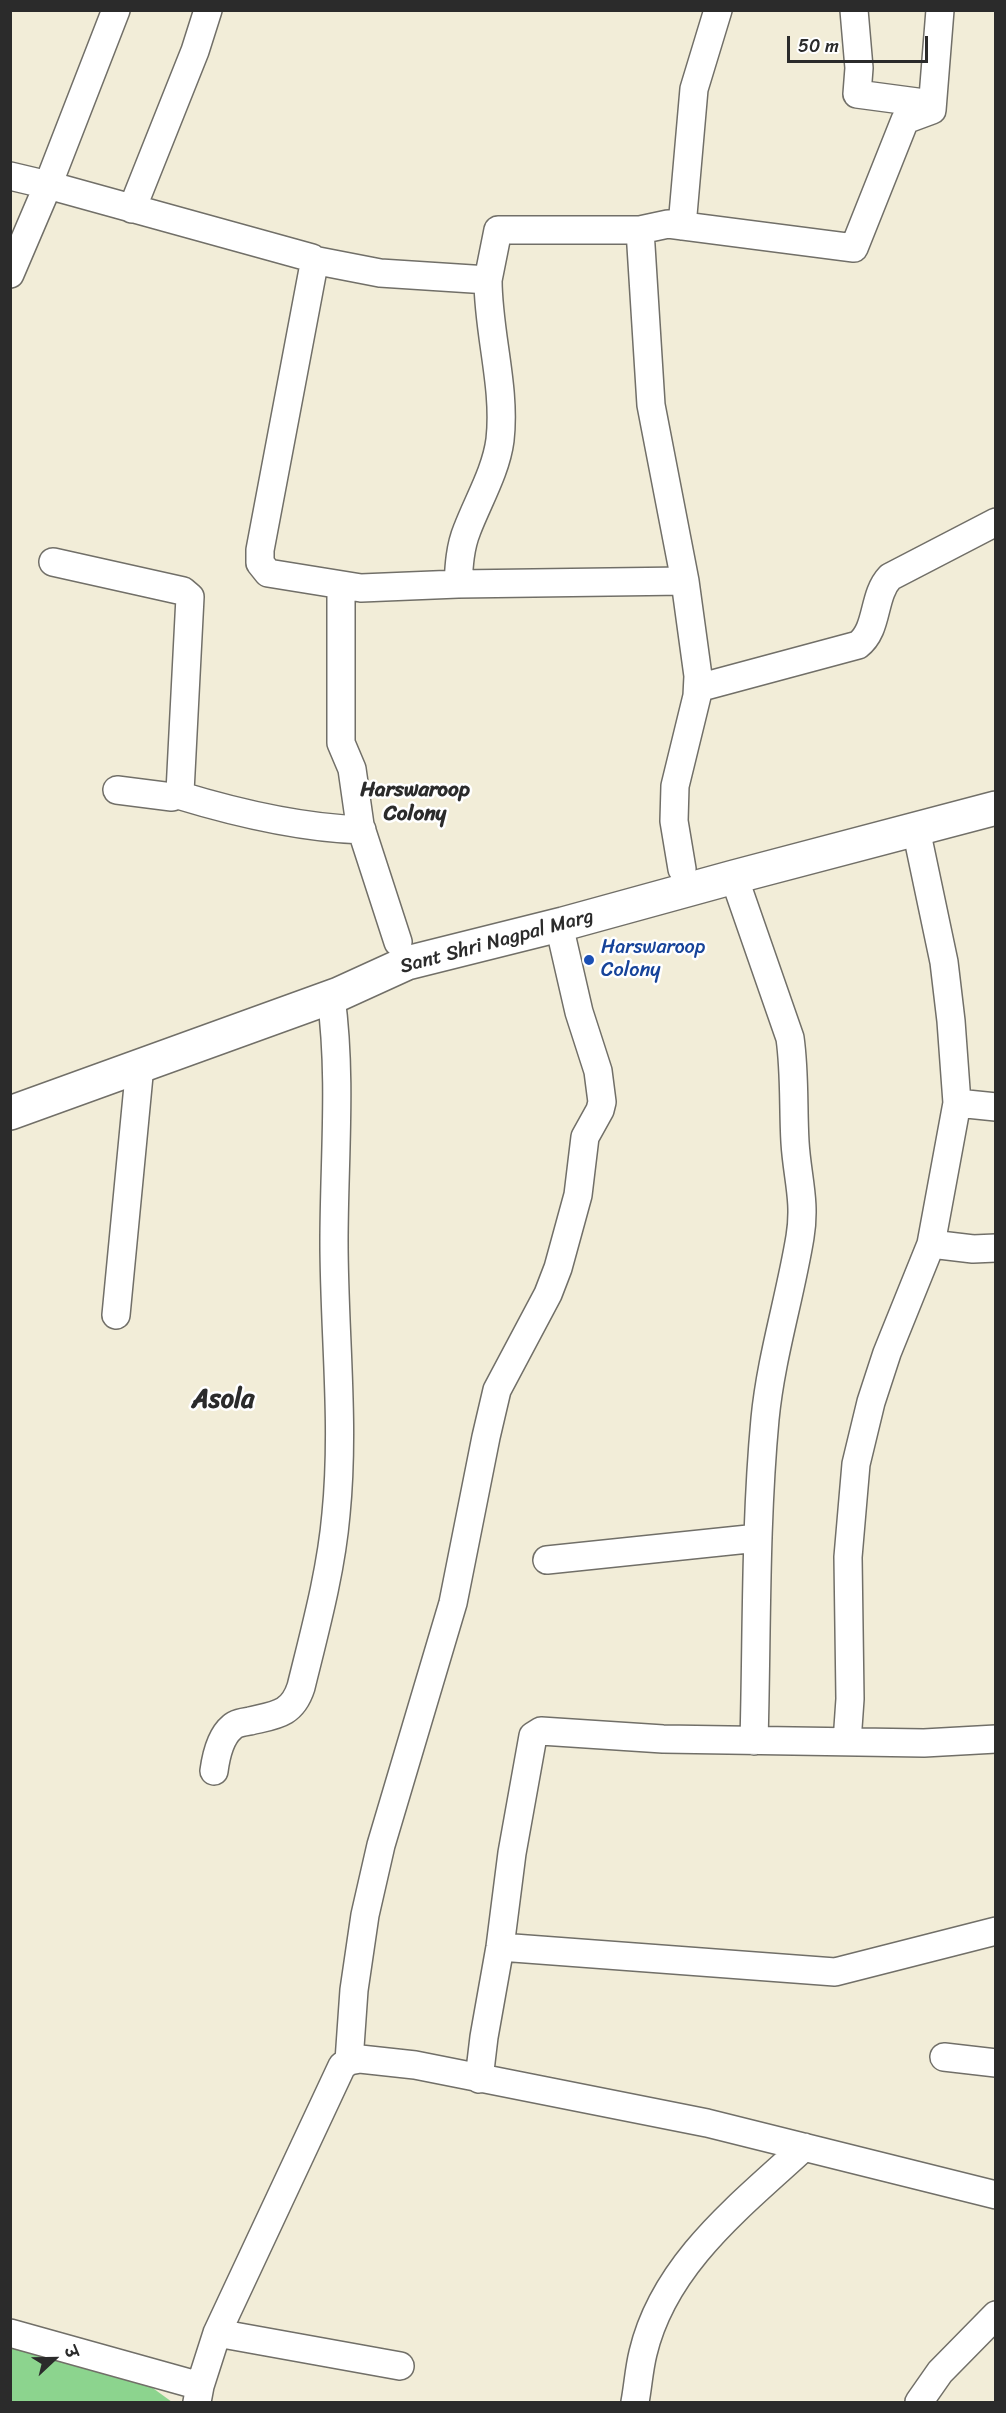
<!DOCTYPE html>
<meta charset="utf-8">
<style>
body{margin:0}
#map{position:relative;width:1006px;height:2413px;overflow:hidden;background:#f2edd8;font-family:Sriracha,"Playpen Sans Deva",sans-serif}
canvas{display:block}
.frame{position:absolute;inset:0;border:12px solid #2b2b2b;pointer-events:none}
.north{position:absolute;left:24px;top:2329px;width:60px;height:60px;-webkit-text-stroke:4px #fff;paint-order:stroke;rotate:68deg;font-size:16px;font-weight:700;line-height:24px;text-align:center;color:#2b2b2b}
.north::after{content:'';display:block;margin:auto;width:21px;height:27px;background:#2b2b2b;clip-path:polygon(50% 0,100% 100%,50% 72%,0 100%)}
.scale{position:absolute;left:787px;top:36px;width:141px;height:27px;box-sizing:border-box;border:3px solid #2b2b2b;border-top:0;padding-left:8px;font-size:18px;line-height:21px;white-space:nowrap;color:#2b2b2b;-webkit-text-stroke:4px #fff;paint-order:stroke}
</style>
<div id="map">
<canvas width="1006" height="2413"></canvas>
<div class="frame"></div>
<div class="north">उ</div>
<div class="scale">50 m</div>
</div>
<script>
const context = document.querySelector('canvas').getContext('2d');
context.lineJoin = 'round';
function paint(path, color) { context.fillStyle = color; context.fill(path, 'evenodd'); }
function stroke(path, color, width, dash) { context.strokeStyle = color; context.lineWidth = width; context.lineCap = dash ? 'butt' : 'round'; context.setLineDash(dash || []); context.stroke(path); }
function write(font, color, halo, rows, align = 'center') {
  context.font = font + ' Sriracha,sans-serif'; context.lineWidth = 5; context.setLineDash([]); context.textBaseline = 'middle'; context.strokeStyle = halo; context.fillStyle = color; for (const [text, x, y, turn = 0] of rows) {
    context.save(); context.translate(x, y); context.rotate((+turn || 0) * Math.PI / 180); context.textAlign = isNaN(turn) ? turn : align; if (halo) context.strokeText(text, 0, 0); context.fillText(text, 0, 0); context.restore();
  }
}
const green = new Path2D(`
 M10,2342L150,2386L172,2402H11Z`);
const minor = new Path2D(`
 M854,10L859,68L857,94L932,104
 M10,176L48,185L312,258L314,264L260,550V563L268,573L361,588L458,584L685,581
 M132,209L195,51L208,10
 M682,226L694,89L718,10
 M640,230L651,405L685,581L698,676L697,696L675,786L674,821L682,869
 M313,260L380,273L488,280L498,230H640L668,224L854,248L905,120L932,110L940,10
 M10,274L48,185L116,10
 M53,562L183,591L190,597L180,792L178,795L172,797L117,790
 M458,584C459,566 460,547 467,530C478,501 496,471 500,440C506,387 488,333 488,280
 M341,585V743L352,769L360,825L398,942
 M698,688L858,645C879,629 872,596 890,577L996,522
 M178,795C237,813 300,828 362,830
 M734,877L790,1038C795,1073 793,1108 795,1142C797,1177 806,1201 800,1237C790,1298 771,1357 765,1419C755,1526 757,1634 754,1741
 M957,1103L996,1107
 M931,1244L973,1249L996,1248
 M116,1315L140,1065
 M547,1560L758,1538
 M847,1742L850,1699L848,1557L856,1464L871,1402L887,1353L931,1244L957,1103L951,1021L944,962L916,829
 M214,1771C216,1756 220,1737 232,1727C236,1723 244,1722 250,1721C275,1715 292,1715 301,1687C315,1630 331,1572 336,1514C345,1423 334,1332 334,1242C334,1160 342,1078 331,997
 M500,1947L835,1972L996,1931
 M944,2057L996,2063
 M349,2061L354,1990L365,1915L381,1845L453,1603L486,1437L497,1390L548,1294L558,1268L578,1195L585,1137L600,1110L602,1102L598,1071L579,1012L559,925
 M479,2079L484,2037L500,1947L512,1853L533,1736L541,1731L663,1739L924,1743L996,1739
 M10,2333L200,2386L197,2402
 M217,2333L400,2366
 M200,2386L217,2333L342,2066L349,2061L360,2059L415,2065L707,2123L996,2195
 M635,2402C638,2386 639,2369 643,2353C664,2264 740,2206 804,2147
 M919,2402L940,2372L996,2315`);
const major = new Path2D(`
 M10,1113L339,994L407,963L563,924L734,877L996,808`);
const markers = [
 [589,960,6,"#1a4fb4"]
];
const streetNames = [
 ["Sant Shri Nagpal Marg",497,942,-15]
];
const transitNames = [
 ["Harswaroop",601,948],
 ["Colony",601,971]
];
const neighbourhoodNames = [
 ["Harswaroop",415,791],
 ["Colony",415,815]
];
const districtNames = [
 ["Asola",223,1400]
];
paint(green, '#8cd48e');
stroke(minor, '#716f68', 30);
stroke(major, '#716f68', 36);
stroke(minor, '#fff', 27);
stroke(major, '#fff', 33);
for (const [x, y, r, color] of markers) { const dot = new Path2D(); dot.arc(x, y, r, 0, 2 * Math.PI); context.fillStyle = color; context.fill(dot); stroke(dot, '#fff', 2); }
write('20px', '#2b2b2b', '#fff', streetNames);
write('20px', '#164399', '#fff', transitNames, 'left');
write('bold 21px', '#2b2b2b', '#fff', neighbourhoodNames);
write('bold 26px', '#2b2b2b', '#fff', districtNames);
</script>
